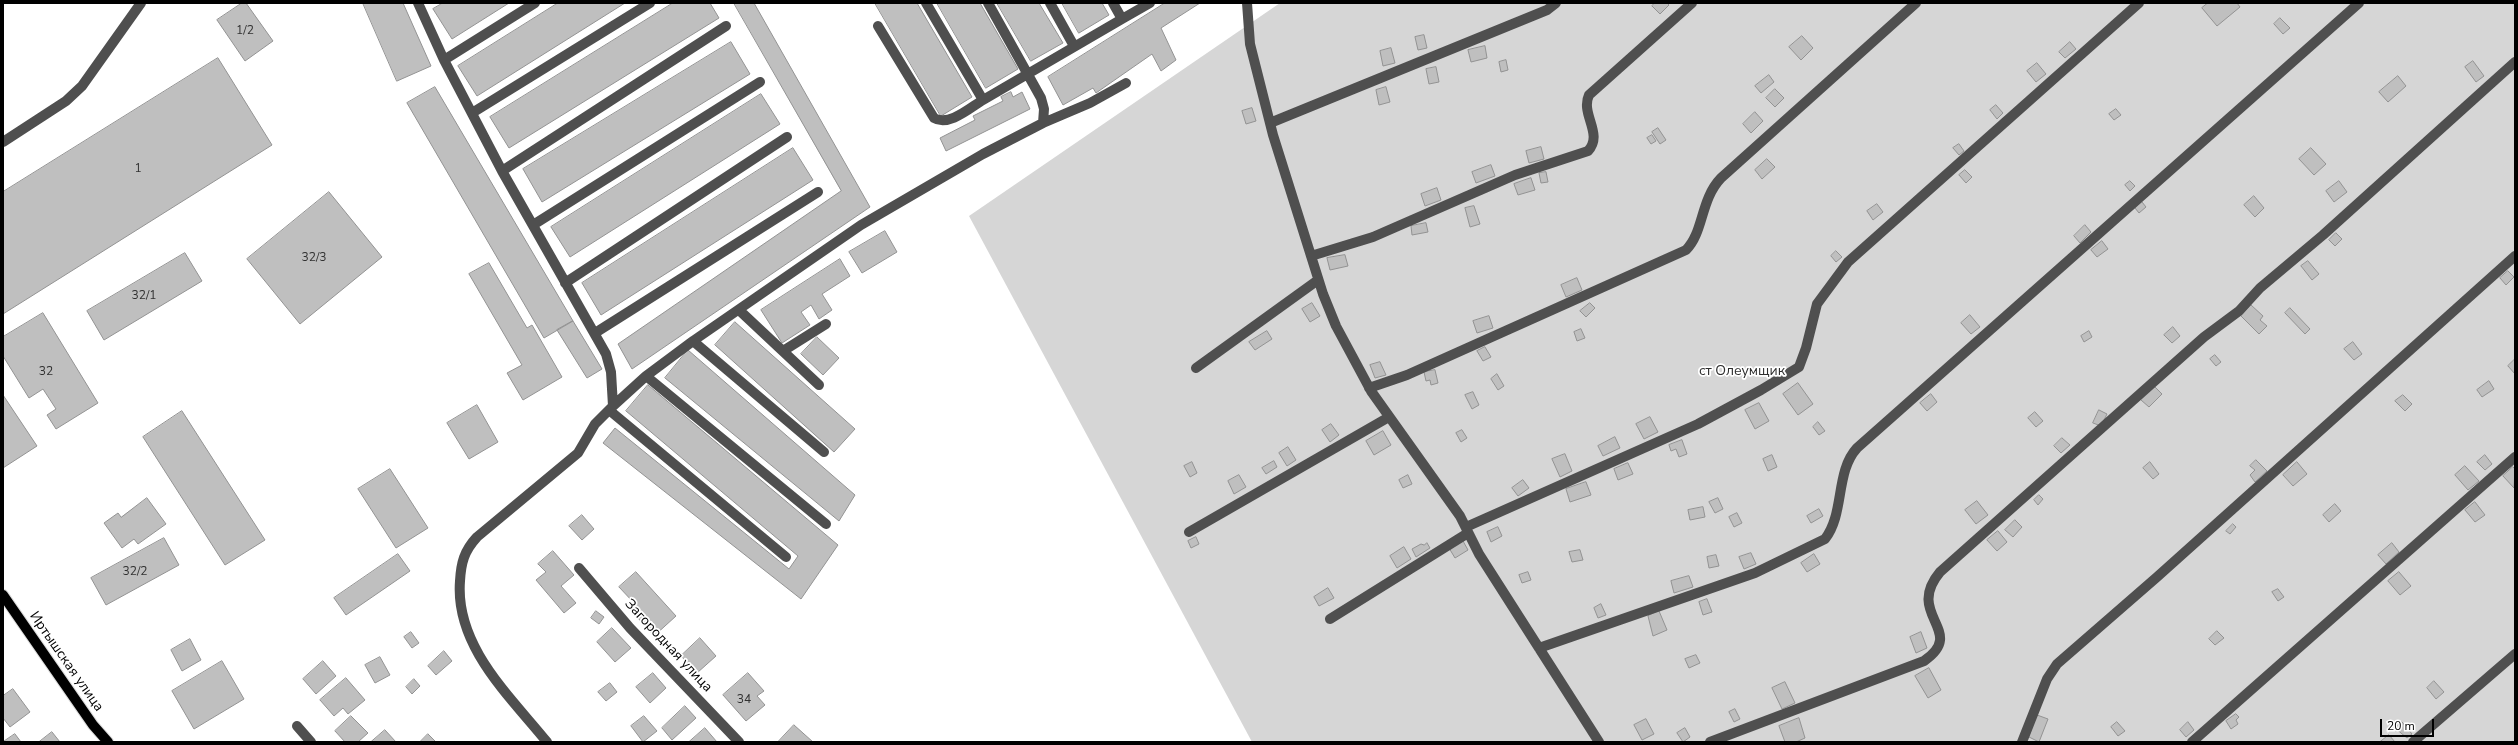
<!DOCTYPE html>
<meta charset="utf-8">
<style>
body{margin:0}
#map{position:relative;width:2518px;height:745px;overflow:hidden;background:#fff;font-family:"Nunito Sans",sans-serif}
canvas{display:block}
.frame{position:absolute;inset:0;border:4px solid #000;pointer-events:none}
.scale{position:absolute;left:2380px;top:719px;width:54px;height:18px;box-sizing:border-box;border:2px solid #000;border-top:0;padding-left:5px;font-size:12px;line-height:14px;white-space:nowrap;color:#000;-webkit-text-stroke:3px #fff;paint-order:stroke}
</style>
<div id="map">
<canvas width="2518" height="745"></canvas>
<div class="frame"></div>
<div class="scale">20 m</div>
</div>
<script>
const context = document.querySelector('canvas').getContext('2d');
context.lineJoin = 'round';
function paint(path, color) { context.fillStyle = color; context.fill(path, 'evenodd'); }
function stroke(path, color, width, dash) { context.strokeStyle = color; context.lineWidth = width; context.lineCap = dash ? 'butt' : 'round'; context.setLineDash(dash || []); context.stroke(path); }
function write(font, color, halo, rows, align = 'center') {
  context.font = font + ' "Nunito Sans",sans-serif'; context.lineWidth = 3.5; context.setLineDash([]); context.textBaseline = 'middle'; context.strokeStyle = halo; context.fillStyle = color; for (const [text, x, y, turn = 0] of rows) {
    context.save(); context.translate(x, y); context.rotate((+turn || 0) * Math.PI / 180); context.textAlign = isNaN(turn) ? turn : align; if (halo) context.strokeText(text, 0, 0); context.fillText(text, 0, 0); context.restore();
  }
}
const green = new Path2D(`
 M1280,3H2515V742H1252L969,216Z`);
const building = new Path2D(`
 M242,3H246L273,41L245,61L217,20Z
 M363,3H403L431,66L397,81Z
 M443,3H509L452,39L433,9Z
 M558,3H625L477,96L458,66Z
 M673,3H710L719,18L509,148L490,117Z
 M734,3H754L870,207L632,369L618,344L841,191Z
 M875,3H917L972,97L941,116Z
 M937,3H980L1018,69L986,88Z
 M997,3H1039L1063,43L1031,61Z
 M1062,3H1102L1109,15L1079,33Z
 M1165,3H1200L1161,28L1176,60L1161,71L1152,54L1096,93L1093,88L1063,105L1048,77Z
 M1655,3H1667L1669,5L1660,14L1652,6Z
 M2208,3H2237L2240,7L2217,26L2202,8Z
 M2280,18L2290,28L2283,34L2274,24Z
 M1424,35L1427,48L1418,50L1415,37Z
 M1802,36L1813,48L1801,60L1789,47Z
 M731,42L750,74L542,202L523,169Z
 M2070,42L2076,49L2065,58L2059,52Z
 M1485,46L1487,58L1471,62L1468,50Z
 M1391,48L1395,63L1383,66L1380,51Z
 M218,58L272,145L3,314V192Z
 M1506,60L1508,70L1501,72L1499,62Z
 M2473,61L2484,76L2476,82L2465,67Z
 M2037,63L2046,74L2036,82L2027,71Z
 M1436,67L1439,82L1429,84L1426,69Z
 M1769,75L1774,82L1761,93L1755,86Z
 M2398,76L2406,86L2388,102L2379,92Z
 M435,87L573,321L544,338L407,103Z
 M1386,87L1390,102L1379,105L1376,90Z
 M1775,89L1784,98L1775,107L1766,98Z
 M1011,92L1013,97L1022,92L1030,109L946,151L940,138L975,120L973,116L1003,101L1001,97Z
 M761,94L780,124L570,257L551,227Z
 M1996,105L2003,113L1997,119L1990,110Z
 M1252,108L1256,121L1246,124L1242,111Z
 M2116,109L2121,115L2114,120L2109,114Z
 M1755,112L1763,121L1751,133L1743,124Z
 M1658,128L1666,140L1660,144L1652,132Z
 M1652,135L1656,141L1651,144L1647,138Z
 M1959,144L1964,151L1959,155L1953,148Z
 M1541,147L1544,159L1529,163L1526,151Z
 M793,148L813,180L601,315L582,283Z
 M2311,148L2326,164L2314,175L2299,159Z
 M1767,159L1775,167L1762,179L1755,170Z
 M1491,165L1495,176L1476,183L1472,172Z
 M1965,170L1972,177L1966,183L1959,175Z
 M1546,172L1548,182L1541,183L1539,173Z
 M1531,178L1535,190L1518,195L1514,184Z
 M2130,181L2135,186L2130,191L2125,185Z
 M2339,181L2347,192L2334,202L2326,191Z
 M1437,188L1441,200L1425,206L1421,194Z
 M329,192L382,257L300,324L247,259Z
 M2254,196L2264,208L2255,217L2244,205Z
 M2142,202L2146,207L2139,213L2135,208Z
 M1877,204L1883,212L1873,220L1867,211Z
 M1474,206L1480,224L1470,227L1465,208Z
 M1426,223L1428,232L1412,235L1411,226Z
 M2085,225L2091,232L2080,243L2074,236Z
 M885,231L897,252L862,273L849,252Z
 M2336,233L2342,239L2335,246L2329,240Z
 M2102,241L2108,249L2097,257L2091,250Z
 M1836,251L1842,257L1836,262L1831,256Z
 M185,253L202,281L104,340L87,311Z
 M1345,255L1348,266L1330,270L1327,258Z
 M840,259L850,276L822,294L832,310L819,319L811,305L801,312L810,325L782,343L761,310Z
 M2308,261L2319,274L2312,280L2301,266Z
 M489,263L527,328L532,325L562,377L523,400L507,373L522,365L469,274Z
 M2508,271L2514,277L2506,285L2500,278Z
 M1577,278L1582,290L1566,297L1561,285Z
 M1312,303L1320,316L1310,322L1302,309Z
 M1590,303L1595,308L1586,317L1580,311Z
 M2251,305L2263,316L2260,320L2267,326L2259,334L2241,316Z
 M2290,308L2310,329L2305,334L2285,313Z
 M43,313L98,403L56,429L47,415L56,409L43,389L29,398L3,356V337Z
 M1970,315L1980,327L1971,334L1961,323Z
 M1489,316L1493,328L1477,333L1473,321Z
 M573,321L602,369L587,378L557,330Z
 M735,322L855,429L834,452L715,345Z
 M2173,327L2180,336L2172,343L2164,335Z
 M1581,329L1585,338L1577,341L1574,332Z
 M1267,331L1272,339L1255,350L1249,342Z
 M2089,331L2092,337L2084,342L2081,336Z
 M817,337L839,358L823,375L801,354Z
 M2353,342L2362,354L2354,360L2344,349Z
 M1485,347L1491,357L1483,361L1477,351Z
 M688,350L855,495L839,521L665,378Z
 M2215,355L2221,362L2216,366L2210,359Z
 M2515,359V374L2508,366Z
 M1380,362L1386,375L1375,378L1370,365Z
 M1435,370L1438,383L1431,385L1430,380L1426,381L1424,372Z
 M1497,374L1504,386L1498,390L1491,379Z
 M2489,381L2494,389L2482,397L2477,390Z
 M1798,383L1813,404L1798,415L1783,394Z
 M648,385L838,545L801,599L603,443L615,428L789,569L798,556L626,411Z
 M2154,386L2162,394L2149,407L2141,400Z
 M1473,392L1479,405L1472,409L1465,395Z
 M1931,394L1937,402L1927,411L1920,403Z
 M3,395L37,446L3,468Z
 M2403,395L2412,404L2405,411L2395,401Z
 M1759,403L1769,421L1755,429L1745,410Z
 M477,405L498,442L469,459L447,423Z
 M2099,410L2107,414L2101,426L2093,423Z
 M182,411L265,540L225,565L143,437Z
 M2035,412L2043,421L2036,427L2028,418Z
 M1650,417L1658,432L1644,439L1636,424Z
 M1818,422L1825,431L1819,435L1813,427Z
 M1331,424L1339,435L1330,442L1322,430Z
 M1462,430L1467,438L1461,442L1456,433Z
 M1383,431L1391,445L1374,455L1366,441Z
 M1615,437L1620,448L1603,456L1598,446Z
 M2062,438L2070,445L2061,453L2054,446Z
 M1682,440L1687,454L1679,457L1676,449L1671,451L1669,445Z
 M1288,447L1296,460L1287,466L1279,453Z
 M1565,454L1572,471L1560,477L1552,459Z
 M1772,455L1777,467L1768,471L1763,459Z
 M2485,455L2492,464L2485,470L2477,462Z
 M2256,460L2267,471L2255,482L2250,475L2255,470L2250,466Z
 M1274,461L1277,467L1266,474L1262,468Z
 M1192,462L1197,473L1190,477L1184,466Z
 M2150,462L2159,474L2153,479L2143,468Z
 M2297,462L2307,474L2293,486L2283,475Z
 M1628,463L1633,474L1618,480L1614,469Z
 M2465,466L2479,481L2468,490L2455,475Z
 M2513,467L2515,469L2514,488L2503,476Z
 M390,469L428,528L396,548L358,489Z
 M1239,475L1246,487L1234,494L1228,481Z
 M1408,475L1412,484L1403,488L1399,480Z
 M1523,480L1529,488L1518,496L1512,488Z
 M1586,482L1591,495L1570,502L1566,489Z
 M2039,495L2043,499L2038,505L2034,500Z
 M147,498L166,524L138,544L134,539L122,548L104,523L118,513L121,517Z
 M1718,498L1723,509L1715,513L1709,502Z
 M1977,501L1988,515L1976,524L1965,510Z
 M2475,502L2485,515L2475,522L2465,510Z
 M2335,504L2341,511L2329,522L2323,515Z
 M1703,507L1705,517L1690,520L1688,510Z
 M1819,509L1823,516L1811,523L1807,516Z
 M1737,513L1742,523L1734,527L1729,517Z
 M582,515L594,529L582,540L569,526Z
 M2015,520L2022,527L2013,537L2005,530Z
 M2233,524L2236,527L2230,534L2226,531Z
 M1498,527L1502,536L1491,542L1487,532Z
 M1998,531L2007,542L1997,551L1987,540Z
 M1196,537L1199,544L1191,548L1188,541Z
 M164,538L179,565L106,605L91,578Z
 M1463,541L1468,550L1455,558L1449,548Z
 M1427,543L1430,548L1416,557L1412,549L1421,544L1424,545Z
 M2392,543L2399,552L2386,564L2378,555Z
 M1404,547L1411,559L1397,568L1390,556Z
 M1580,550L1583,560L1572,562L1569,552Z
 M553,551L574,575L561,586L576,603L564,613L536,580L546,572L538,564Z
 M1751,553L1756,564L1744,569L1739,557Z
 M398,554L410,571L346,615L334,598Z
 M1814,554L1820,564L1807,572L1801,563Z
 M1716,555L1719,566L1709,568L1707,557Z
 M636,572L676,616L654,636L629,608L634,603L619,587Z
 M1528,572L1531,580L1522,583L1519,575Z
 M2399,572L2411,586L2400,595L2388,581Z
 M1689,576L1693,587L1674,593L1671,581Z
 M1328,588L1334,598L1319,606L1314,597Z
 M2278,589L2284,597L2278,601L2272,592Z
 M1707,599L1712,612L1703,615L1699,602Z
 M1601,604L1606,615L1598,618L1594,608Z
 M596,611L604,617L599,624L591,618Z
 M1659,611L1667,630L1653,636L1648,616Z
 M612,628L631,648L615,662L597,642Z
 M2217,631L2224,638L2215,645L2209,639Z
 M411,632L419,643L412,648L404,637Z
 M1921,632L1927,648L1916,653L1910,637Z
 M700,638L716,656L697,673L681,656Z
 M190,639L201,660L182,671L171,650Z
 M444,651L452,661L436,675L428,666Z
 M1696,655L1700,663L1689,668L1685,659Z
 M380,657L390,675L375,683L365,665Z
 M222,661L244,699L194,729L172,691Z
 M323,661L336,676L316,694L303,679Z
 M1929,668L1941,690L1928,698L1915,676Z
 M653,673L666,688L650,703L636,687Z
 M748,673L764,691L757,696L765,705L746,721L723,695Z
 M346,678L365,700L348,714L343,708L334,716L320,700Z
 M414,679L420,686L412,694L406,687Z
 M2434,681L2444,692L2436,699L2427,688Z
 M1785,682L1795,703L1782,709L1772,688Z
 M610,683L617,692L606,701L598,692Z
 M13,689L30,712L10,727L3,718V696Z
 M685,706L696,718L672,740L662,728Z
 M1735,709L1740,719L1734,722L1729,712Z
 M2236,714L2239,717L2236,720L2238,724L2231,729L2226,721Z
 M2037,715L2048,719L2039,742L2029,737Z
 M351,716L368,733L358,742H345L335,731Z
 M644,716L657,731L643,742L631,726Z
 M1799,718L1805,738L1796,742H1785L1779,726Z
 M1646,719L1654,734L1642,740L1634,725Z
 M2117,722L2125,731L2118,736L2111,727Z
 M2188,722L2194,730L2186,737L2180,730Z
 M2402,722L2412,734L2407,738L2395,728Z
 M794,725L813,742H778Z
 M705,728L717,742H689Z
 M1685,728L1690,737L1683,742L1677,733Z
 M385,730L396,742H371Z
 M52,732L60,742H39Z
 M15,734L21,742H3Z
 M428,734L436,742H420Z
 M2389,735L2395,742H2380Z`);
const minor = new Path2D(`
 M418,3L444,60L502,171L606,354L611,372L613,406L595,424L578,453L477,537C464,551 461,563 460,581C455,646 509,695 547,742
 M926,3L983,100L1122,19L1113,3
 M1050,3L1074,46
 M1247,3L1250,44L1273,135L1323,294L1336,326L1371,391L1460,516L1479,554L1599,742
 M1122,19L1150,3
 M878,26L934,118C949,127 971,107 983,100
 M444,60L535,3
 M472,113L650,3
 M1043,123L1090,103L1126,83
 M1270,123L1547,10L1556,3
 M3,142L66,101L82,86L141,3
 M502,171L726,26
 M533,225L760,82
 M1311,256L1373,237L1515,175L1588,151C1604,134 1580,114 1589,95L1692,3
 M565,283L787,137
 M739,310L819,385
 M595,333L818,192
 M693,341L824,452
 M783,351L826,324
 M1196,368L1318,280
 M646,376L826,524
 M1369,388L1407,375L1686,250C1704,232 1700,200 1721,178L1916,3
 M613,406L646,376L693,341L861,225L983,154L1043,123L1044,109L1041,98L988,3
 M609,410L786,557
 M1466,527L1698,424L1761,390L1799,367L1806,348L1817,304L1848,262L2139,3
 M1189,532L1389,417
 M579,568L630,628L739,742
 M1330,619L1468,533
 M1539,648L1755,573L1825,539C1845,513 1835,472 1857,448L2359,3
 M297,726L311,742
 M1710,742L1924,661C1968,631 1904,615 1940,572L2204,337L2239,311L2260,288L2323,235L2515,62
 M2022,742L2047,679L2057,664L2157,577L2515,256
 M2192,742L2515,457
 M2413,742L2515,654`);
const major = new Path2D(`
 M3,595L93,725L108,742`);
const numberNames = [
 ["1/2",245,31],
 ["1",138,169],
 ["32/3",314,258],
 ["32/1",144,296],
 ["32",46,372],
 ["32/2",135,572],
 ["34",744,700]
];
const parkNames = [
 ["ст Олеумщик",1742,372]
];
const streetNames = [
 ["Загородная улица",668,646,47],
 ["Иртышская улица",66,662,55]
];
paint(green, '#d6d6d6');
paint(building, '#bfbfbf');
stroke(building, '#939393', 1);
stroke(major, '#dbdbdb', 12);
stroke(minor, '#4f4f4f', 10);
stroke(major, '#000', 10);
write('12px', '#303030', null, numberNames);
write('14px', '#2d2d2d', '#fff', parkNames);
write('14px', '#000', '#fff', streetNames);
</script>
